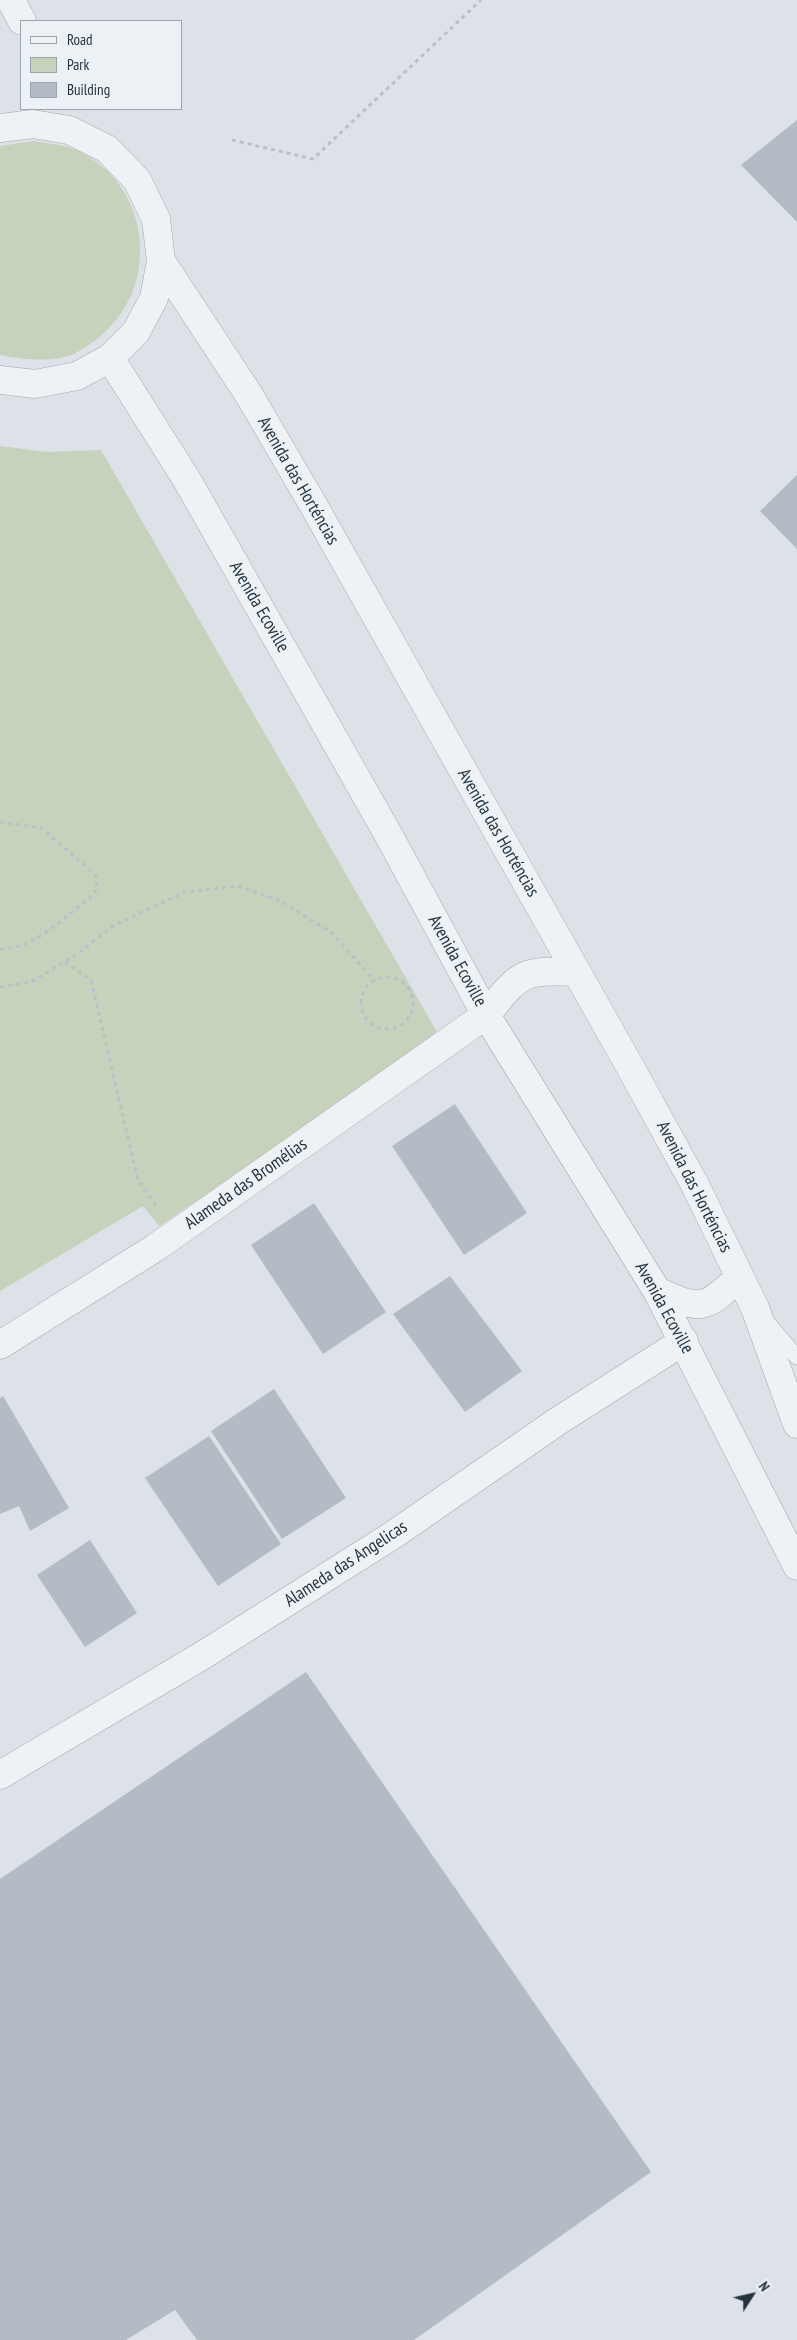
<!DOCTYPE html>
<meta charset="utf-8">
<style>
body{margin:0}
#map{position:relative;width:797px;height:2340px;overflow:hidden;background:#dce2e7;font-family:"PT Sans Narrow",sans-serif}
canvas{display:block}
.legend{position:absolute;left:20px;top:20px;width:162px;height:90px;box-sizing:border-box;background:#ebf1f5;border:1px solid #9ca5ac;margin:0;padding:6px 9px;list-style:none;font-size:15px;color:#25333e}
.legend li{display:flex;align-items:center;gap:10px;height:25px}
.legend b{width:25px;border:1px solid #9ca5ac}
.north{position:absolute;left:727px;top:2270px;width:50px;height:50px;-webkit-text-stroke:4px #ebf1f5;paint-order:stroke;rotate:55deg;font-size:14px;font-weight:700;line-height:20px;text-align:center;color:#25333e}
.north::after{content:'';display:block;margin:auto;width:18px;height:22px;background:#25333e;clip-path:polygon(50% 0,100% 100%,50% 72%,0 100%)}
</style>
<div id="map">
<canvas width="797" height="2340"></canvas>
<ul class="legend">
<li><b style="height:6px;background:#eff2f5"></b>Road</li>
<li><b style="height:14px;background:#c6d2bc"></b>Park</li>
<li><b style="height:14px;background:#b3bcc4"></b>Building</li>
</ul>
<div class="north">N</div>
</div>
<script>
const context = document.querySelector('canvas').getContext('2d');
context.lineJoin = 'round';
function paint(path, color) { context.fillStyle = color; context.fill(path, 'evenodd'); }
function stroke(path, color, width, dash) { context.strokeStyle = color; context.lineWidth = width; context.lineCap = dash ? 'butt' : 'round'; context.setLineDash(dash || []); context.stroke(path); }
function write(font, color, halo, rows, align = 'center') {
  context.font = font + ' "PT Sans Narrow",sans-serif'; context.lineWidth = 4; context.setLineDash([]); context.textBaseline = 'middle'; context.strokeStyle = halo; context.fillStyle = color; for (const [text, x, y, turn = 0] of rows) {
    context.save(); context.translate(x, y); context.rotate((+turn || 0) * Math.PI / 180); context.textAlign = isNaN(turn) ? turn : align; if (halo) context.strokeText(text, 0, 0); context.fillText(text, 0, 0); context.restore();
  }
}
const green = new Path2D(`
 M34,141C45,143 57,144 67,147C145,172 164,274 108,329C96,341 80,353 64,357C42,362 22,359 0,355V146Z
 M0,446L46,452L101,450L440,1037L159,1226L143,1206L0,1291Z`);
const building = new Path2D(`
 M797,120V222L741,165Z
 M797,475V549L760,511Z
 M455,1104L527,1213L464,1255L392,1146Z
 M314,1203L386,1312L323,1354L251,1245Z
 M450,1276L522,1371L465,1412L393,1314Z
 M274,1389L346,1498L282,1539L211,1431Z
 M3,1396L69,1508L30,1531L19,1506L0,1514V1398Z
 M209,1436L281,1544L218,1586L145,1478Z
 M90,1540L137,1613L85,1647L37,1575Z
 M306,1672L651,2172L414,2340H197L175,2310L126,2340H0V1879Z`);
const path = new Path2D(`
 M232,140L313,159L481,0
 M0,822L41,828L87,867L97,878L96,890L91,897C64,917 35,949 0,949
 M65,962L91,980L138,1180L158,1208
 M361 1003a26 26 0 1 1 52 0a26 26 0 1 1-52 0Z
 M0,987L31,982L76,955L114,925L185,892L237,886L281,901L332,933L374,980`);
const service = new Path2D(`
 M767,1322L797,1357`);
const minor = new Path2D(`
 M11,0L22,21
 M0,128L33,124L69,130L107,149L137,180L156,219L161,261L154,298L136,332L110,358L77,376L35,384L0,380
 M161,261L249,395L311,501L628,1063L694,1183L755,1308L797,1424
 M110,358L187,480L388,834L486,1015L657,1291L797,1566
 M657,1291C700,1311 705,1310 739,1277
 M0,1345L155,1248L486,1015C521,972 521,970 577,972
 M0,1775L200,1657L393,1535L558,1421L684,1341`);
const streetNames = [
 ["Avenida das Horténcias",298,481,60],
 ["Avenida Ecoville",259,607,60],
 ["Avenida das Horténcias",498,833,60],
 ["Avenida Ecoville",457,961,61],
 ["Alameda das Bromélias",246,1184,-35],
 ["Avenida das Horténcias",694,1187,63],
 ["Avenida Ecoville",664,1308,61],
 ["Alameda das Angelicas",346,1564,-33]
];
paint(green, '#c6d2bc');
paint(building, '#b3bcc4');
stroke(service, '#a1aab1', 16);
stroke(minor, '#a1aab1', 29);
stroke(path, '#bac0c5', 3, [4, 4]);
stroke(service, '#eff2f5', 15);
stroke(minor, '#eff2f5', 28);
write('18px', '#25333e', '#ebf1f5', streetNames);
</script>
